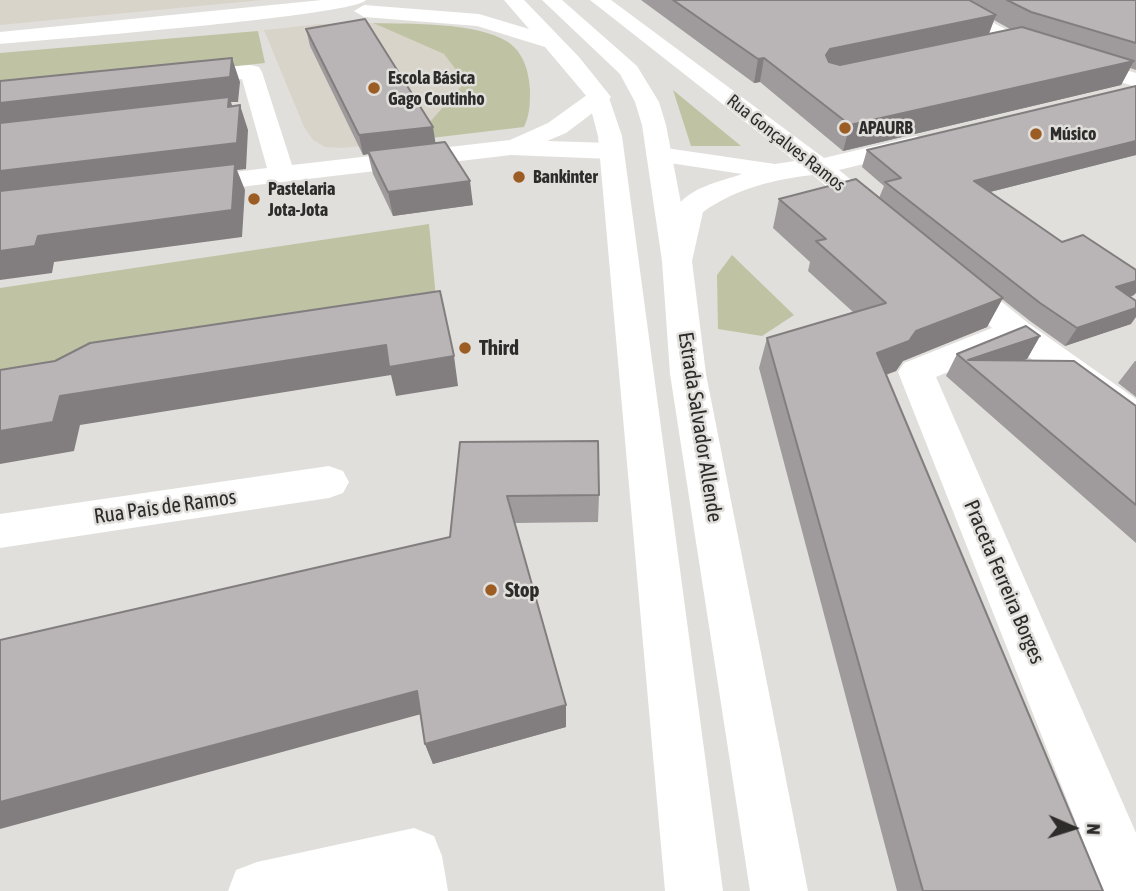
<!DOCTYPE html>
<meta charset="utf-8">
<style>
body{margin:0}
#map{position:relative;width:1136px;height:891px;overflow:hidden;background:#e1dfdb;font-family:"Asap Condensed",sans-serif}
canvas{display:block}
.north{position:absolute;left:1038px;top:793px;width:70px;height:70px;-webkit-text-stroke:5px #e1dfdb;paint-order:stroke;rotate:93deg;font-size:19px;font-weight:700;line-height:28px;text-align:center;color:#2d2c2b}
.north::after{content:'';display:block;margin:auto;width:24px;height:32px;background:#2d2c2b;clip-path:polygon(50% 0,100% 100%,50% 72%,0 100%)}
</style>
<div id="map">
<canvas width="1136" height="891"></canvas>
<div class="north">N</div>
</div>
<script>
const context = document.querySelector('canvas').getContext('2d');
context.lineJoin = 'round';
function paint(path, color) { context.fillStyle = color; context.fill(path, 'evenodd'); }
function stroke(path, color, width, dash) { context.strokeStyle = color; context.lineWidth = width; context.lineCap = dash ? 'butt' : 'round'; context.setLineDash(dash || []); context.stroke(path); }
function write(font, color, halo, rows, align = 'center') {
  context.font = font + ' "Asap Condensed",sans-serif'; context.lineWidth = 5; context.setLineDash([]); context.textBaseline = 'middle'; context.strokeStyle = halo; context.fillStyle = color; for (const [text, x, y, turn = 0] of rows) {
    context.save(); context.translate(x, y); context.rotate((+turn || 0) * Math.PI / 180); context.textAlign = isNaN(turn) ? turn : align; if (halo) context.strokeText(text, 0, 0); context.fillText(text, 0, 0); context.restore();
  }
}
const built = new Path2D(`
 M0,0H263L0,25Z
 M373,23L444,54L465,82L414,140L342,148L325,147L313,140L304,127L264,30L320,24Z`);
const green = new Path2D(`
 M373,23C410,24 477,22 508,42C524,53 529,72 530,90C530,104 530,114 524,127L414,140L465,82L444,54Z
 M258,31L265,63L0,92V53Z
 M673,90L741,146H691Z
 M429,224L436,298L0,392V288Z
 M732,255L794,315L762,336L718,329L717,275Z`);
const minor = new Path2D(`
 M590,0H611L824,158L916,136L925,139L929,144L925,149L839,170L888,210L892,216L888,222L878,225L868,222L813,175C774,179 735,189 703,212L692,261L688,267L677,270L666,267L662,261L676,208C690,187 719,182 742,174L650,160L646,155L650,150L659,147L775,164L795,161Z
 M928,0H951L1020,37L1136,73V87L1006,45Z
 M251,65L259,67L262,72L292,165L510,140L548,123L591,92H607L611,97L607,102L566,133L547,141L611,143L620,146L624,151L620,156L611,159L511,155L189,193L179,191L175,185L179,179L267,168L242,79L183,84L175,82L172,77L175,72L183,70Z
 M954,269L965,272L1028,323L1136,399V432L1123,428L1013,345L936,377L1136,833V891H1103L898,372L904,363L992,328L938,279L943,272Z
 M329,466L343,471L349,482L343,493L329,498L0,548V514Z
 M414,828L434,836L442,856L448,891H228L236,870L257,862Z`);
const major = new Path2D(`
 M322,0H366C354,16 43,40 0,44V32Z
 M504,0H524L579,57L607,92L622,136L723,891H665L598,136L588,98L545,47L477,26L364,17L354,11L364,5L479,14L529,29Z
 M542,0H562L637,66L659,102L666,125L692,261L706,374L808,891H750L670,374L662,261L642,125L635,102L620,74Z`);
const wall = new Path2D(`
 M641,0H1136V70L1130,68L1121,85L843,151L760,82L754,83ZM994,20L1010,29L989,34Z
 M306,29L436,143L473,205L393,216L373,174L368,154L363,155L310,46Z
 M867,150L1136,155L990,192L1134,295L1130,297L1131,324L1065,346L1030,321L1002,299L987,327L903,361L896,371L886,374L1103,891H897L759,368L767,338L853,312L808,271L810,262L773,228L779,199L879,198L884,186L862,167Z
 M1040,336L1027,359L1021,360L1136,406V543L946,376L957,354Z
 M1135,361H1136V397L1118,383Z
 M460,442L599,495L598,522L515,523L566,727L433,764L425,744L421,715L450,537Z`);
const shadedWall = new Path2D(`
 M996,15L987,38L824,72L826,55L830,49Z
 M232,58L240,82L238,102H231L237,122L0,129V103Z
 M764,58L760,82L754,83L758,59Z
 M1134,61L1121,85L843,151L850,125Z
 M240,105L248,130L246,169L237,170L245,190L242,237L54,262L52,273L0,280V171Z
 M433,127L436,146L368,151V154L363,155L359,135Z
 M1136,141V155L966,198L974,181Z
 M470,181L473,205L393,216L388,192Z
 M1136,281V293L1134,295L1105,305L1116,287Z
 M1003,298L987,327L903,361L896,371L865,383L877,353L916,331Z
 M1136,308V317L1131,324L1065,346L1077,328Z
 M1040,336L1027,359L981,374L968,360Z
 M386,345L454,356L458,386L396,396L391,375L80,425L74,451L0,464V431L60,396Z
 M417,691L425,713L0,829V802Z
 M566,705V727L433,764L425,744Z`);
const building = new Path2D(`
 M673,0H969L996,15L830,49L826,55L829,62L840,65L1022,27L1134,61L850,125L764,58L758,59Z
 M1007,0H1136V43L1031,12Z
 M365,19L433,127L359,135L306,29Z
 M232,58L230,77L0,103V81Z
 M1136,86V141L974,181L1062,242L1083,235L1136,270V281L1116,287L1136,301V308L1077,328L1040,303L885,182L901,178L867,150Z
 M229,97L228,107L240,105L237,143L0,171V123Z
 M445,142L470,181L388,192L368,151Z
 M235,164L232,210L38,236L35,246L0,251V191Z
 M856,179L1003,298L916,331L909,341L877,353L1103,891H923L767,338L886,303L816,241L826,239L779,199Z
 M440,291L454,356L389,367L386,345L60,396L53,422L0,431V370L55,361L90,343Z
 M1026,326L1040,336L968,360L1074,361L1136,406V505L957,354Z
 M598,441L599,495L507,496L566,705L425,744L417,691L0,802V640L450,537L460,442Z`);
const markers = [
 [374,88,7,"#9c5d24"],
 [845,128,7,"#9c5d24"],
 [1036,134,7,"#9c5d24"],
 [519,177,7,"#9c5d24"],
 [254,199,7,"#9c5d24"],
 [465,348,7,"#9c5d24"],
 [491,590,7,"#9c5d24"]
];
const farPoinames = [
 ["Escola Básica",388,78],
 ["Gago Coutinho",388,99],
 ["APAURB",859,128],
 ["Músico",1050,134],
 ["Bankinter",533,177],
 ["Pastelaria",268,189],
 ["Jota-Jota",268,210]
];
const farStreetnames = [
 ["Rua Gonçalves Ramos",786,143,38]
];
const poiNames = [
 ["Third",479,348],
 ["Stop",505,590]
];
const streetNames = [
 ["Estrada Salvador Allende",700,427,81],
 ["Rua Pais de Ramos",165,507,-8],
 ["Praceta Ferreira Borges",1004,582,67]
];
paint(built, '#d9d4ca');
paint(green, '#bfc3a3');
paint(minor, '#fff');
paint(major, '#fff');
paint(wall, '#9f9b9c');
paint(shadedWall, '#827e7f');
paint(building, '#b9b4b5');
stroke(building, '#827e7f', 2);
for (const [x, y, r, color] of markers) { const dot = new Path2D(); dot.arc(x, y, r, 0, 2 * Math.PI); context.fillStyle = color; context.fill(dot); stroke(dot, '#e1dfdb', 2.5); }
write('bold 18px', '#2d2c2b', '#e1dfdb', farPoinames, 'left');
write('18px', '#2d2c2b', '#e1dfdb', farStreetnames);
write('bold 21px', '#2d2c2b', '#e1dfdb', poiNames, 'left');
write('21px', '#2d2c2b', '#e1dfdb', streetNames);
</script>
